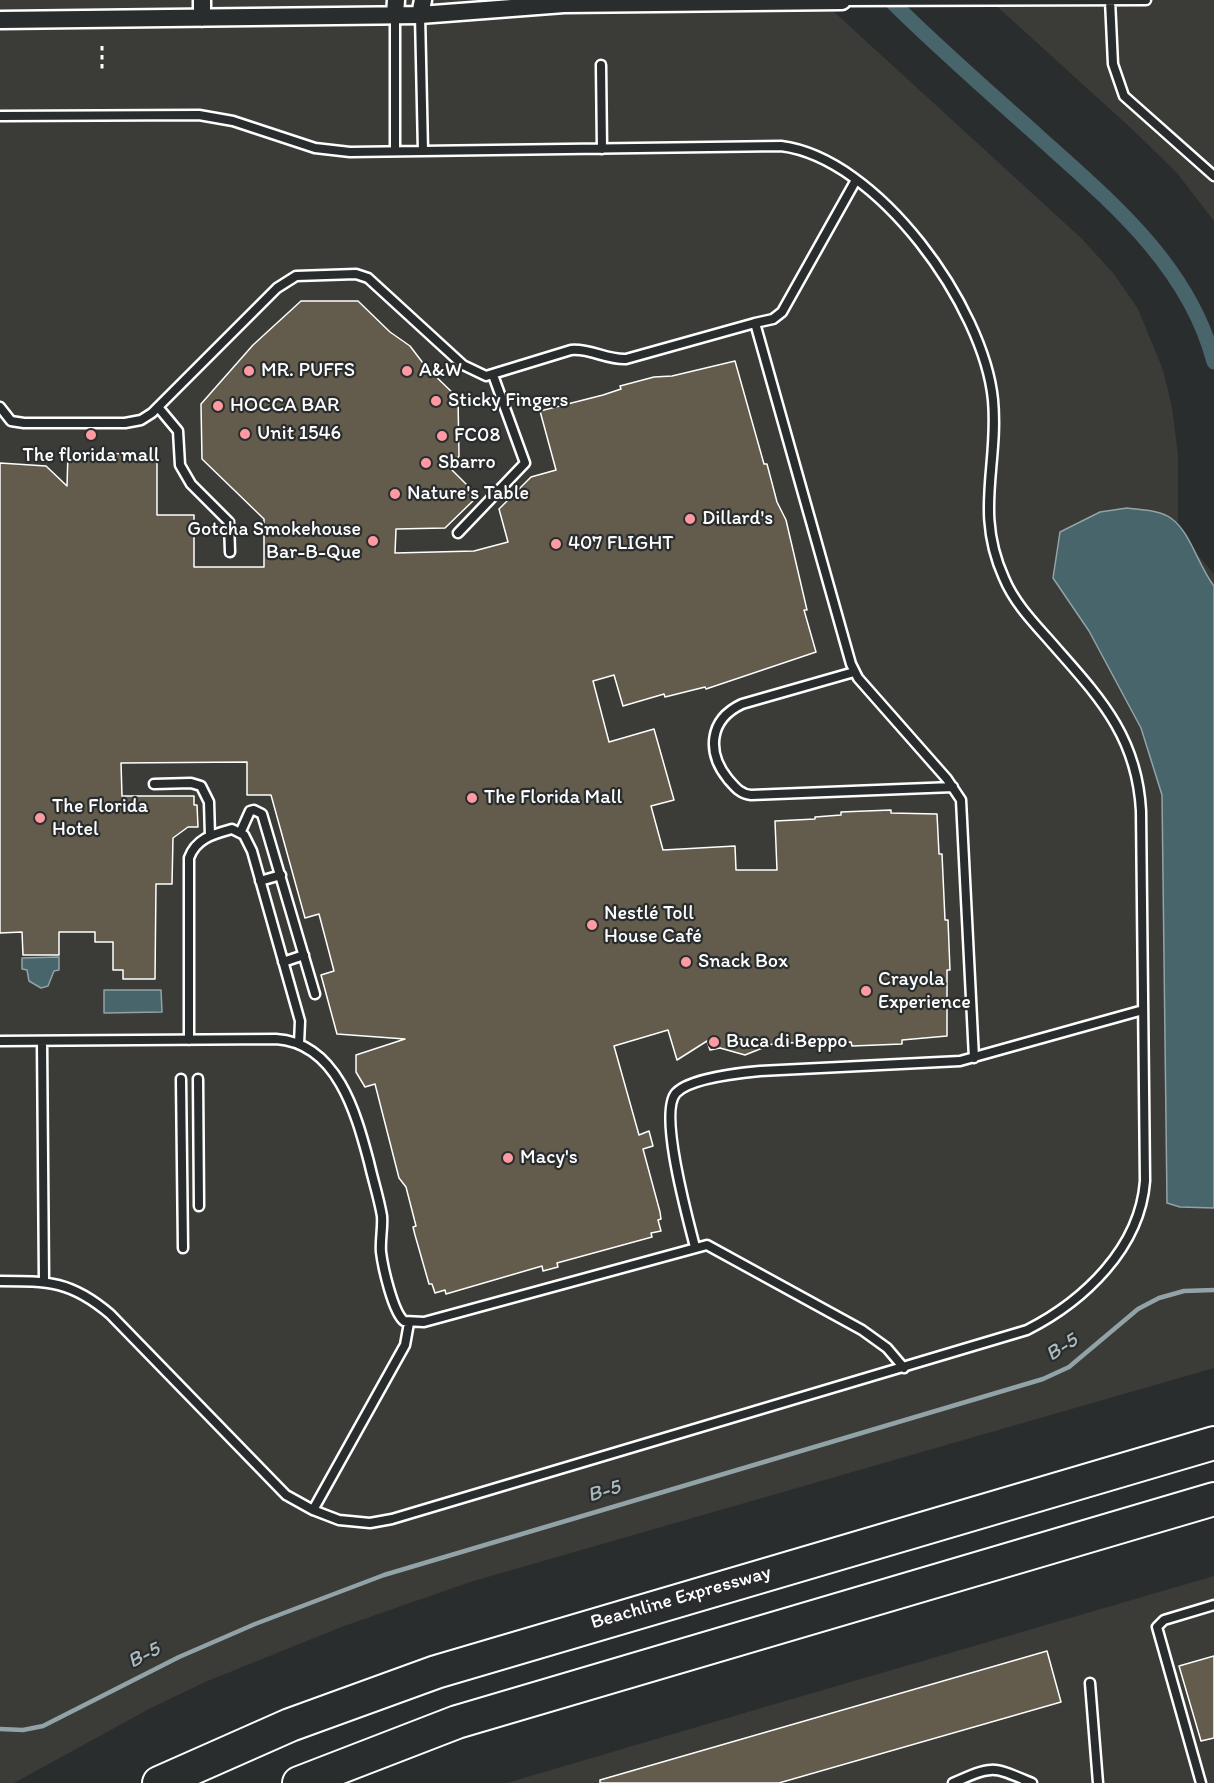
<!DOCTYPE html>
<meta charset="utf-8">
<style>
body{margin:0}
canvas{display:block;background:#2a2d2e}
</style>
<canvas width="1214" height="1783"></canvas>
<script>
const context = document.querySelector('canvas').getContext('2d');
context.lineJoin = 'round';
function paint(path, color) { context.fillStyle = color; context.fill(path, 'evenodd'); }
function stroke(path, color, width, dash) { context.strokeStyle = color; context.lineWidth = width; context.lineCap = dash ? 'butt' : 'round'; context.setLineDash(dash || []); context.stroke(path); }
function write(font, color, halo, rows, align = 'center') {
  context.font = font + ' Itim,sans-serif'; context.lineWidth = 4.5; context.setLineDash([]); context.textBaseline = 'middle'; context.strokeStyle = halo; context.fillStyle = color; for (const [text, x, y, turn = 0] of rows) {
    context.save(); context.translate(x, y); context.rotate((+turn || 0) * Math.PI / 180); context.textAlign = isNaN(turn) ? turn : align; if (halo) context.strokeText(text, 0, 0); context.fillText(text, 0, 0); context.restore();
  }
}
const built = new Path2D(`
 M0,0H821L1081,238L1114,274L1138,309L1163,370L1172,407L1178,455V532L1214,574V1368L470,1582L344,1626L205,1682L149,1709L14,1783H0Z
 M990,0H1214V221L1177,173L1133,130Z
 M1214,1576V1783H507L758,1709Z`);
const water = new Path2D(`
 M1127,508C1141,510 1160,510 1172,519C1190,532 1199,567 1214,586V1208L1180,1207L1167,1203L1162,795L1141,728L1089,631L1053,578L1060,532L1100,512Z
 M59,957V970L54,971L48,986L41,988L29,981L27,970L22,969V958Z
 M104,990H161L162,1012L104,1013Z`);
const stream = new Path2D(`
 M0,1729L23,1730L43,1726L179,1657L255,1624L384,1575L1043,1379L1069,1367L1138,1309L1159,1298L1184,1291L1214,1290`);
const canal = new Path2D(`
 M890,0C937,47 988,91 1038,136C1109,200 1189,265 1214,362`);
const building = new Path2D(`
 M301,301H358L390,332L410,346L426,367L458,398L459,456L450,468L478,496L445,528L396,529L395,553L474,551L508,542L499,509L531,477L556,470L540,411L603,395L621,389L620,386L654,377L672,376L735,361L764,464H767L777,502L786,520L807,610H804L816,652L706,689L705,687L665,697L664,694L623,706L614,675L593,681L609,742L654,729L674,800L651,806L663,850L735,846L736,870H777L775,821L815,819V817L841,815V812L891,810V813L937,814L939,854H942L945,920H948L950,970H947V1036L902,1040V1044L852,1046L851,1042L775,1043L745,1055L720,1048L710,1050L707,1041L677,1060L668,1030L614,1046L639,1135L649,1131L653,1146L643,1149L660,1212L661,1219L658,1220L661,1231L651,1233L652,1237L557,1263L558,1267L543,1271L542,1266L446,1294L445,1290L435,1293L432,1284H429L415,1235L413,1227L416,1226L406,1187L399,1178L375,1084L365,1087L356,1072V1055L405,1039L337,1034L321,975L334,971L319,914L305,918L271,795H247V762L121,763L122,796H194V805H197L198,827H188L173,838L172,884H156L155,979H123V970H113V942H95V932H59V955H23L22,932L0,933V463L46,466L67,486L68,453L150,454V461H157V515H194V567H264V519L202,459L201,404L253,345Z
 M1047,1651L1061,1702L779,1783H600V1780Z
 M1214,1656V1738L1201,1741L1179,1666Z`);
const path = new Path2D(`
 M102,46V69`);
const service = new Path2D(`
 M1110,0L1113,64L1124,96L1214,176
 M842,1L1146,0
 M395,15V151
 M420,15L423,151
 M601,65L602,149
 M0,116L199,115L233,121L315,148L350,152L781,146C878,158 984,307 993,400C999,465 974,512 1004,578C1014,602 1032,621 1049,640C1097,695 1137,734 1141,811L1145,1181C1140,1248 1084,1301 1027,1330L392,1519L370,1523L339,1520L313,1510L286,1495L110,1314C71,1281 49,1281 0,1281
 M856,180L782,312L773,319L755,323L851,664L858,678L947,779L961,800L974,1058
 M0,407L11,421L24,423H125L141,420L152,413L277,288L296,276L356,274L368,278L463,365L486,376L571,350C590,348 607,360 626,359L755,323
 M158,407L178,431L180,465L191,484L229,522L230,552
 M458,533L525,463L493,375
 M854,672L742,704C708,720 707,753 728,779C735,787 740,794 751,795L953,787
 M154,784L191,783L201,786L209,802L210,836
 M241,831L250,811L254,810L262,814L315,994
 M260,881L281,875
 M283,962L304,955
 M189,1040V858C196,838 214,834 232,829L244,835L252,851L300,1021L299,1044
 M0,1041L276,1039C337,1043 356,1113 369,1162C373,1180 379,1198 382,1216C383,1228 380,1240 381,1252C383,1268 393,1312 404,1321L424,1322L707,1245L862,1330L887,1348L904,1368
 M42,1041L44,1281
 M181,1079L183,1248
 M198,1079L199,1206
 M695,1247C688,1219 658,1113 676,1093C690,1078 739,1073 760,1071L960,1061L1143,1010
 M313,1510L405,1345L409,1323
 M1090,1683L1098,1783
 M953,1783C993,1765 992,1766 1032,1783
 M1201,1783L1157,1627L1164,1620L1214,1605`);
const minor = new Path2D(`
 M395,15L396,0
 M420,15L423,0
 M202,18V0
 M0,20L420,15L564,4L842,1`);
const motorway = new Path2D(`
 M159,1783L290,1725L436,1672L1214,1443
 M299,1783L457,1722L1214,1499`);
const markers = [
 [249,371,6,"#ff9aa2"],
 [407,371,6,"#ff9aa2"],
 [436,401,6,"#ff9aa2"],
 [218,406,6,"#ff9aa2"],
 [245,434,6,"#ff9aa2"],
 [91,435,6,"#ff9aa2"],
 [442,436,6,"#ff9aa2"],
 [426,463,6,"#ff9aa2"],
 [395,494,6,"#ff9aa2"],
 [690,519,6,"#ff9aa2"],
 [373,541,6,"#ff9aa2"],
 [556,544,6,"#ff9aa2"],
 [472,798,6,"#ff9aa2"],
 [40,818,6,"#ff9aa2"],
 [592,925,6,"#ff9aa2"],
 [686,962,6,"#ff9aa2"],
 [866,991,6,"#ff9aa2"],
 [714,1042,6,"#ff9aa2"],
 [508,1158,6,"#ff9aa2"]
];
const poiNames = [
 ["MR. PUFFS",261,371],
 ["A&W",419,371],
 ["Sticky Fingers",448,401],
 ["HOCCA BAR",230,406],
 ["Unit 1546",257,434],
 ["FC08",454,436],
 ["The florida mall",91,456,"center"],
 ["Sbarro",438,463],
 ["Nature's Table",407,494],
 ["Dillard's",702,519],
 ["Gotcha Smokehouse",361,530,"right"],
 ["Bar-B-Que",361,553,"right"],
 ["407 FLIGHT",568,544],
 ["The Florida Mall",484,798],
 ["The Florida",52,807],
 ["Hotel",52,830],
 ["Nestlé Toll",604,914],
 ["House Café",604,937],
 ["Snack Box",698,962],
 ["Crayola",878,980],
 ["Experience",878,1003],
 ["Buca di Beppo",726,1042],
 ["Macy's",520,1158]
];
const streetNames = [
 ["Beachline Expressway",681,1598,-16]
];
const waterNames = [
 ["B-5",1062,1348,-33],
 ["B-5",604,1492,-17],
 ["B-5",144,1656,-27]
];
paint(built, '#3b3b37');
paint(water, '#48656c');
stroke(water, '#91a3a7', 1.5);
stroke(stream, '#91a3a7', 4.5);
stroke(canal, '#48656c', 15);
paint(building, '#635b4b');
stroke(building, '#fff', 1.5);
stroke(service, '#fff', 13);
stroke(minor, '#fff', 21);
stroke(motorway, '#fff', 36);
stroke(path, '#fff', 3, [4.5, 4.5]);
stroke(service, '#2a2d2e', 8);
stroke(minor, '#2a2d2e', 16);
stroke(motorway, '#2a2d2e', 32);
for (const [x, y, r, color] of markers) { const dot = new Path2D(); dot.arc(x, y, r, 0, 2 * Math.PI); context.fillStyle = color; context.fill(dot); stroke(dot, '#2a2d2e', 2); }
write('20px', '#fff', '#2a2d2e', poiNames, 'left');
write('20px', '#fff', '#2a2d2e', streetNames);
write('italic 21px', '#adbabd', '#2a2d2e', waterNames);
</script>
